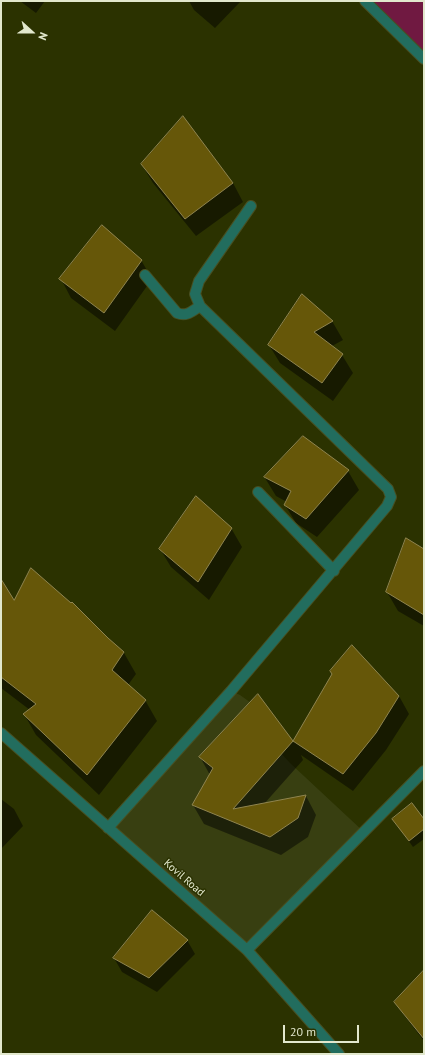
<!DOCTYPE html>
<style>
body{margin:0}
#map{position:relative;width:425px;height:1055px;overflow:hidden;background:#2b3200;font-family:"PT Sans",sans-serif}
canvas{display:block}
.frame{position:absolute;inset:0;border:2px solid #e2e8cd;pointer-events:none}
.north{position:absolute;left:12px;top:12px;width:40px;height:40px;-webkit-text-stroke:3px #2b3200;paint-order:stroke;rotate:111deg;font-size:11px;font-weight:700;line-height:16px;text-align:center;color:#e2e8cd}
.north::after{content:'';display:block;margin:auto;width:14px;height:18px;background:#e2e8cd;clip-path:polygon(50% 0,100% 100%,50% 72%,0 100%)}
.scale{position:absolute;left:283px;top:1025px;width:76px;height:18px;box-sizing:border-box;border:2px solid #e2e8cd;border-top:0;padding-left:5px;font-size:12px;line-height:14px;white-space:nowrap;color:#e2e8cd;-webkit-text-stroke:3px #2b3200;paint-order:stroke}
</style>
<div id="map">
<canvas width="425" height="1055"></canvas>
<div class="frame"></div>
<div class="north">N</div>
<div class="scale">20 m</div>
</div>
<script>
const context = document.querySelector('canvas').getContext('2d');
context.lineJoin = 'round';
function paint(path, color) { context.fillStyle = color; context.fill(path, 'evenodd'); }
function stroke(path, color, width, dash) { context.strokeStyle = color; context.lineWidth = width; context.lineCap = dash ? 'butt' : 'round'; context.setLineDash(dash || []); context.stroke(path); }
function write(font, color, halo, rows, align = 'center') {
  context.font = font + ' "PT Sans",sans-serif'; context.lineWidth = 3; context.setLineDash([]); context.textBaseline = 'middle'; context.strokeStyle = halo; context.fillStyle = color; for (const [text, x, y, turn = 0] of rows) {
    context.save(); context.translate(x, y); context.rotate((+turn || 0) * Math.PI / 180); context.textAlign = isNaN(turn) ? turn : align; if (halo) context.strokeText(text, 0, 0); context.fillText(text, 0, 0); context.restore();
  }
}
const built = new Path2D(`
 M231,691L240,695L254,705L279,751L290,763L364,832L247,950L108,828Z`);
const green = new Path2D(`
 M365,1H424V59Z`);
const shadow = new Path2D(`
 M20,1H45L36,13Z
 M189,1H241L215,28L194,10Z
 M183,117L233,183L243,202L196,236L153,183L142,165Z
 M141,260L152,279L115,331L71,298L61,279Z
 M332,321L343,340L332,346L342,355L353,373L333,401L280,363L269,345Z
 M304,438L348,471L359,490L317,537L296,523L285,505L287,502L276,496L265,478Z
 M231,528L242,547L209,600L171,567L160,549Z
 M424,550V626L398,611L387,592Z
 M1,592L14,602L107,639L124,653L136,674L128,685L145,700L157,721L99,795L36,735L24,714L30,710L1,688Z
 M333,674L399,696L409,714L386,750L353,791L301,755L303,760L264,804L306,796L316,815L308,837L281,855L204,824L193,805L210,775L200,757L258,695L293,743Z
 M1,799L14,809L23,826L1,849Z
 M393,819L424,820V839L413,847Z
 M187,940L195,954L157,992L122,972L114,958Z
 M424,976V1041L404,1015L396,1002Z`);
const building = new Path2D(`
 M183,116L233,183L185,219L141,164Z
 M102,225L142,260L104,313L59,279Z
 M302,294L333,321L314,332L343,354L322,383L268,345Z
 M303,436L349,470L306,519L284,505L291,491L264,477Z
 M196,496L232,528L198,582L159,549Z
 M406,538L424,549V615L386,592Z
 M31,568L71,603L72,602L108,638L124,652L112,670L146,700L87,775L23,714L36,704L1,677V579L14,600Z
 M352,645L399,696L376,733L343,774L293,741L332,674L330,671Z
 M258,694L293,741L233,809L306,795L298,818L270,837L192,805L213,768L199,757Z
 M412,803L424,819V829L409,841L392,819Z
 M152,910L188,940L149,978L113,958Z
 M424,970V1039L394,1002Z`);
const minor = new Path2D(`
 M365,1L424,59
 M145,275L177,313C187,317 192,311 200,306
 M258,492L334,571
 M1,733L247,950L339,1054
 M108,828L231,691L387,506L391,497L388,489L200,306L195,294L199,281L251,206
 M247,950L424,771`);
const streetNames = [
 ["Kovil Road",184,878,41]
];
paint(built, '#383f11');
paint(green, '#701941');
paint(shadow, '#0007');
paint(building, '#665709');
stroke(building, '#8f844f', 1);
stroke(minor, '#484f21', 12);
stroke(minor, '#226d5e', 10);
write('11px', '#e2e8cd', '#2b3200', streetNames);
</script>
